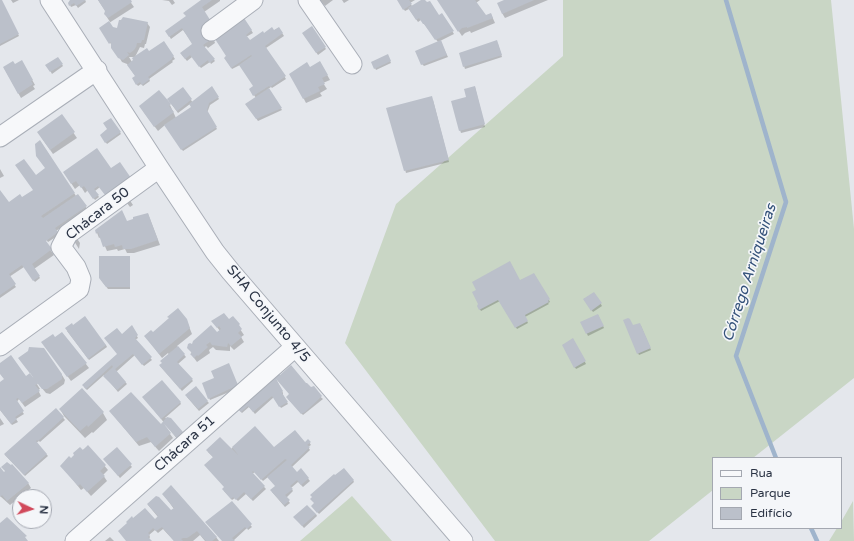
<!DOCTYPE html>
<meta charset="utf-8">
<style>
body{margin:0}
#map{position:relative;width:854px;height:541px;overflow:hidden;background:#e4e7ec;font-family:"Varela Round",sans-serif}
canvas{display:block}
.legend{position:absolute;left:712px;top:457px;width:130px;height:72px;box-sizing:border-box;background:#f4f6f9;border:1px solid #a4a8b1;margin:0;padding:5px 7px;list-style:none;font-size:12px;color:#2b3445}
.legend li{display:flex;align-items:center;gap:8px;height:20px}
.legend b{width:20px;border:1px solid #a4a8b1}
.north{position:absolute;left:12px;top:489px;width:40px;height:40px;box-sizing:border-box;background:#f4f6f9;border:1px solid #a4a8b1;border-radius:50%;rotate:94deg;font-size:11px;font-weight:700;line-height:16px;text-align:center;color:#2b3445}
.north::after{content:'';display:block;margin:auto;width:14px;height:18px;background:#d1495b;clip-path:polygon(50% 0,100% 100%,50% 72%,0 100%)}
</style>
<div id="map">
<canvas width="854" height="541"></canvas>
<ul class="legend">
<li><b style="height:5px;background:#f7f8fa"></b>Rua</li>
<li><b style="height:11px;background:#c9d6c5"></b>Parque</li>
<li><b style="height:11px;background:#bbc0ca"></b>Edifício</li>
</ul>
<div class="north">N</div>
</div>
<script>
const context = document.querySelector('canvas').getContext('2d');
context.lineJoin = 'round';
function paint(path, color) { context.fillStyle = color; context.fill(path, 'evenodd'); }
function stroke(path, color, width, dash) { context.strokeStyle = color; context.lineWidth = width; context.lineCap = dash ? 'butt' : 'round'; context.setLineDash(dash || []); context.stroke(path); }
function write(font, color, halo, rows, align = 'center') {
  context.font = font + ' "Varela Round",sans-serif'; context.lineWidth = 3.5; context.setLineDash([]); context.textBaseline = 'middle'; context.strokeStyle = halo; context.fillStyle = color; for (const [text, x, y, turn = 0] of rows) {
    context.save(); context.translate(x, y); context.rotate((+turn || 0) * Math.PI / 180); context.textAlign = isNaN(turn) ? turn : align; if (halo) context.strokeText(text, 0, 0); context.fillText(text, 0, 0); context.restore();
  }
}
const green = new Path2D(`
 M563,0H831L854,229V378L753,458H713V490L649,541H495L345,343L396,204L563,56Z
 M352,496L392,541H300Z
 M853,501L854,541H829L837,528H841V522Z`);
const shadow = new Path2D(`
 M11,0H19L13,3Z
 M72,0H85L86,2L78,8L76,5L71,7L69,3Z
 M98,0H129L134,7L109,23L112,28L118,29L147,23L150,27L146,44H145L144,48L140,47L135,57H129L132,62L164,43L175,59L172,61L173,62L149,79L150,81L143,86L141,84L138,86L135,82L136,77L127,64L122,62L101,28L110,22L105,14L106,12Z
 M162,0H173L175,3L172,5L169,1Z
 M203,0H220V1L204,12L215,43L208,48L206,46L204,48L215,61L211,64L210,62L201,68L192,57L187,61L182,55L193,44L183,30L171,39L166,31L187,17Z
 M320,0H333L325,6Z
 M342,0H349L344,3Z
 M398,0H415L410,3L412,6L424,0L438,16L442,14L454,34L440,41L448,57L424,66L422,64L438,42L421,20L418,22L409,9L405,11Z
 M438,0H480L476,3L486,16L491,14L495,23L471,33L470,31L465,33L462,36Z
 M506,0H548L505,18L502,13Z
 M0,1L2,2L19,36L0,46Z
 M244,19L253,33L246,37L250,42L279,28L284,36L266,48L286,79L272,88L271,87L268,89L282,110L258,121L246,104L256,98L250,89L257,90L240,65L232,69L225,58Z
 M311,28L326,49L318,55L303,33Z
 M498,44L502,57L465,69L460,53Z
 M388,56L391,63L376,70L372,62Z
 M58,58L63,66L52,74L47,65Z
 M22,62L35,85L33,86L35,89L21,98L4,68L14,66Z
 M320,62L330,80L323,83L327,89L320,93L322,96L306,103L291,74L310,68Z
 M475,87L485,127L461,133L460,130Z
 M183,88L193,103L212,88L219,99L210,105L207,113L217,129L183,151L165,125L158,131L143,111L170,105L176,118L193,108L190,104L178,113L169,101Z
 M433,100L449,162L406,173L388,108Z
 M62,116L77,138L53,154L41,137Z
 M111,119L121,134L107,144L101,135L108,130Z
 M40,141L76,196L78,195L87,209L56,231L59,235L48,242L40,231L38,232L54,255L34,269L40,278L35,282L24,267L9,277L16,287L0,298V191L9,204L22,199L34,190L35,176L46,169Z
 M0,169L4,176L0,178Z
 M67,177L121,187L133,205L130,207L119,193L107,197L100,187L95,191L99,197L95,200L88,190L85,193L80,185L75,189Z
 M148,214L160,245L134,253H127L125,249L118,251L117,249L107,251L101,237L99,238L96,230L127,222Z
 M76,237L80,243L79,249L74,241L76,240L75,238Z
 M129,257L130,259V289H108L101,280Z
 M534,274L550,302L548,303L549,304L525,317L528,323L517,329L500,301L481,311L478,306L519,281Z
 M594,293L602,306L593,312L584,299Z
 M598,315L604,328L588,336L582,323Z
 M232,317L244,335L241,337L244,342L234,350L230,346V351L216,350L213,347L209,350L210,353L197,362L191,354L193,345L220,331L213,322L229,320Z
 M186,319L192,334L177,346L186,357L178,364L193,381L182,391L160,366L169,355L168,353L162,358L145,336Z
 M73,326L106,345L107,347L89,360L67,331Z
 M641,326L651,350L639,355L638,353Z
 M132,327L138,338L135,340L152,360L144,366L135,355L116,372L127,384L118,392L104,375L87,390L84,387L118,354L122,335Z
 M62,333L89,368L71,381L42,342L55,338Z
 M573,340L586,364L576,369L563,345Z
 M0,364L26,378L62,375L65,380L64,384L50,394L46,393L36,381H35L40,389L38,390L41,396L25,407L19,399L16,403L24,414L16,419L18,422L12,425L0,410V383L5,380L0,373Z
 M228,365L239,388L210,400L209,398L215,379Z
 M278,374L280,376L306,384L323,399L303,415L288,399L290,394L275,377L283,393V395L288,404L281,408L274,397L255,414L249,407L242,413L239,410Z
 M187,397L207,401L209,403L199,411Z
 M145,399L180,402L181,404L165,418L170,419L184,435L178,440Z
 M56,409L65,420L40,442L39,441L36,443L48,456L25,476L5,455Z
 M60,409L103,413L107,420L93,433L92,432L85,438L64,416Z
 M110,411L161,426L170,434L173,438L159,451L151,442L139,446Z
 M0,418L4,424L0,426Z
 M255,427L274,448L305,443L308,440L311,445L308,447L310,450L292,467L297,473L301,470L310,481L303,487L298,482L291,488L293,491L286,498L290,503L285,507L272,492L276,486L268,477L263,481L255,472L252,474L266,489L253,501L246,494L238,501L235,498L232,500L224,491L225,487L214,458L208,452L231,449Z
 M88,446L108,470L103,475L107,481L91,496L84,488L81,490L62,466Z
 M117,448L132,467L120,478L106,461Z
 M0,469L4,474L6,472L28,483L31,488L10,505L0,496Z
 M353,480L354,482L319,514L313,507L315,504Z
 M163,494L216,537L219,541H205L200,535L193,541H174L163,529L158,533L155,530L149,535L150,537L149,539L151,541H127L133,519L155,520L158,517L148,505L171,511L174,509Z
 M232,503L252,527L248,530L247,528L233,541H223Z
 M316,514L317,516L304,528L296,519Z
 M110,537L114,541H105Z`);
const stream = new Path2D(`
 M726,0L786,202L736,356L776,458
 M811,528L817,541`);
const building = new Path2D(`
 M0,0H2L19,34L0,44Z
 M70,0H86L76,6L74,3L69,6L68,3Z
 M98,0H131L132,2L108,18L104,14L105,11Z
 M201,0H212L202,7L212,23L213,38L203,45L215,59L209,63L208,60L199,67L190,55L185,59L180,53L192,44L182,28L169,37L165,31L186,16L183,13Z
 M397,0H409L412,4L403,10Z
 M421,0H425L427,2L430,1L439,15L442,13L454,31L435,40L424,24H423L419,18L416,20L408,8Z
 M437,0H475L486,15L491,13L493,18L467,28V27L462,28L458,32Z
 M504,0H534L502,14L497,3Z
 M123,17L148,22L144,40H142L141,43H137L136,47L134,50L130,53L127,52L129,55L123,60L118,58L111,48V42L109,44L99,28L109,21L113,27L117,28L119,20H121Z
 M244,18L252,30L246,35L250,40L263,31L264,33L272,27L274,30L279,27L283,33L265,46L286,76L270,87L269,86L253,96L249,89L253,86L239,65L252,56L251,55L231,68L224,58L226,56L215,39Z
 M312,26L326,47L316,53L302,33Z
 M441,40L447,55L421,65L415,51Z
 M497,40L502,55L463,67L459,53Z
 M164,41L174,56L172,58V59L148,77L150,79L142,85L140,82L136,85L132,78L135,76L127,65L133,60L132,58L147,48L149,51Z
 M388,54L391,61L374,69L371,62Z
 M58,57L63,64L50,72L45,65Z
 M22,60L33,80L31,81L33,84L18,94L3,67L13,61L15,64Z
 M320,61L328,75L322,78L325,84L318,87L320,91L303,99L289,74L307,62L310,67Z
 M212,86L219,97L209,103L207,110L217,127L181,150L164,125L191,107L189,104Z
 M475,86L485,124L459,131L451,101L466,97L464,89Z
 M183,87L192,99L177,111L167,99Z
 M269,88L282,108L256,119L245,104Z
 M159,90L171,104L169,106L174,112L154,127L139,106Z
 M432,96L449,160L404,171L386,108Z
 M62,114L75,132L50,150L37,132Z
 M111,118L121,132L105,143L100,135L107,129L103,123Z
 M40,140L75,193L41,216L43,218L78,194L87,206L55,228L58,232L46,241L52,249L32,264L40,276L33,281L22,265L9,274L16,284L0,295V190L9,202L20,194L22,197L33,190L15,165L24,159L36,175L45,168L36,156L35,144Z
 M97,148L111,168L120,162L131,178L105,195L98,186L94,189L99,195L93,199L84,186L81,188L76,181L71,184L63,172Z
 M122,210L127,221L133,219V217L148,213L158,240L131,249H123L122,245L115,247L114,244L103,247L98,232L96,234L95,230Z
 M99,256H130V287H106L99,278Z
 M510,261L520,280L534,273L550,299L548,301L549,302L525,315L528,321L515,328L498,300L479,310L477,306L478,304L472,292L476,290L472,282Z
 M594,292L602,303L591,311L583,299Z
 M178,308L187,319L190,328L159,354L144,336L151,330L153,332L169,318L167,317Z
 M224,313L229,319L233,316L240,324L239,325L242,329L238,333L242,337L231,346L228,343L227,347L212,345L210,342L206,345L208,347L198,356L197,355L194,358L190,354L192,353L187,348L188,344L190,343L192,344L193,341L211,325L217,332L221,329L219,326L217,328L211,321Z
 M598,314L604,326L586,334L580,322Z
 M85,316L106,345L88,359L65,328L72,323L73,325Z
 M628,318L630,319L633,325L640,323L651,348L637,354L623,320Z
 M132,325L138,335L135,338L152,357L142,365L133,354L115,369L126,382L117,390L103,376L113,367L112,365L86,389L82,385L117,354L104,338L117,328L122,334Z
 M62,332L87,363L67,377L41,342L53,334L55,337Z
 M573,338L586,361L574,368L562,345Z
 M178,346L185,354L177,362L193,379L180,389L159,365L162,363L160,361Z
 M29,347L44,348L62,374V379L47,389H42L18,358L28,351Z
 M11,355L26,376L30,373L38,384L35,385L40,391L22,403L18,398L16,399L24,411L15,417L17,419L11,424L0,410V382L4,379L0,374V363Z
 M229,363L238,385L208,399L202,383L214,378L211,371Z
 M291,365L306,383H307L311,387L314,386L322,396L305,412L301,414L286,397L289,394L276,379L283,391L282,392V393L288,402L279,407L272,396L253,412L248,406L241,412L237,408L278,372L280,375Z
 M162,380L181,402L161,419L142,397Z
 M196,386L208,401L198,409L185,395Z
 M82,388L104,412L88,427L87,425L80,431L59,409Z
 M131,392L161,424L167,417L171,418L183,432L177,438L164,424L171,433L155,447L147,437L136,442L109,411Z
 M56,408L64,417L38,441L37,440L36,441L47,454L24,475L6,456L4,454Z
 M255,426L274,447L295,430L305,442L308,439L311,442L307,445L310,447L291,465L297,472L301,468L309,478L301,485L297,480L290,486L293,489L285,495L290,500L284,505L270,490L275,486L267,477L287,460L285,459L261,480L253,471L252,472L265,486L251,499L244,492L236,500L233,497L231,499L222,489L224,487L204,465L213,457L206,450L220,437L239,456L232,447Z
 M88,445L106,465L100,471L105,476L87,492L80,484L78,486L60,466L69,456L71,458L74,455L73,453L80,447L83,450Z
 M117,447L132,464L118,476L103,459Z
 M7,462L11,465L12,464L29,483L7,501L2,495L0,497V467L4,472L5,471L1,467Z
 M344,468L354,480L317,513L311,506L314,503L310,499L312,497L310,495L334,474L335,475Z
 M171,485L217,537L212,541H206L197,531L190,536L187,538H183L181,539L183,541H174L162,527L156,531L153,528L148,533L150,535L148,537L152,541H126L118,531L127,523L126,522L132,516L133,518L145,508L155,519L158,516L147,504L156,496L159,497L171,510L174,508L162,494Z
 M232,501L252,524L247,529L245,527L232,538L235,541H222L205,522Z
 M307,505L316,514L302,526L293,517Z
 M7,517L27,536L25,537L28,541H0V523Z`);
const minor = new Path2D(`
 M50,0L159,168L215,252L231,272L463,541
 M308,0L352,64
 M211,31L253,0
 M0,137L97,70
 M0,346L79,289L81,279L76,267L61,247L68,234L159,168
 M75,541L295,347`);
const streetNames = [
 ["Chácara 50",98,214,-38],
 ["SHA Conjunto 4/5",268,314,50],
 ["Chácara 51",185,444,-42]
];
const waterNames = [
 ["Córrego Arniqueiras",750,273,-72]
];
paint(green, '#c9d6c5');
paint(shadow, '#0003');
stroke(stream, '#9fb4cc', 4.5);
paint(building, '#bbc0ca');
stroke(minor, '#a9aeb7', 21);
stroke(minor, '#f7f8fa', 19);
write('14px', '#2b3445', '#f4f6f9', streetNames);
write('italic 15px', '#34527a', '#f4f6f9', waterNames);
</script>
